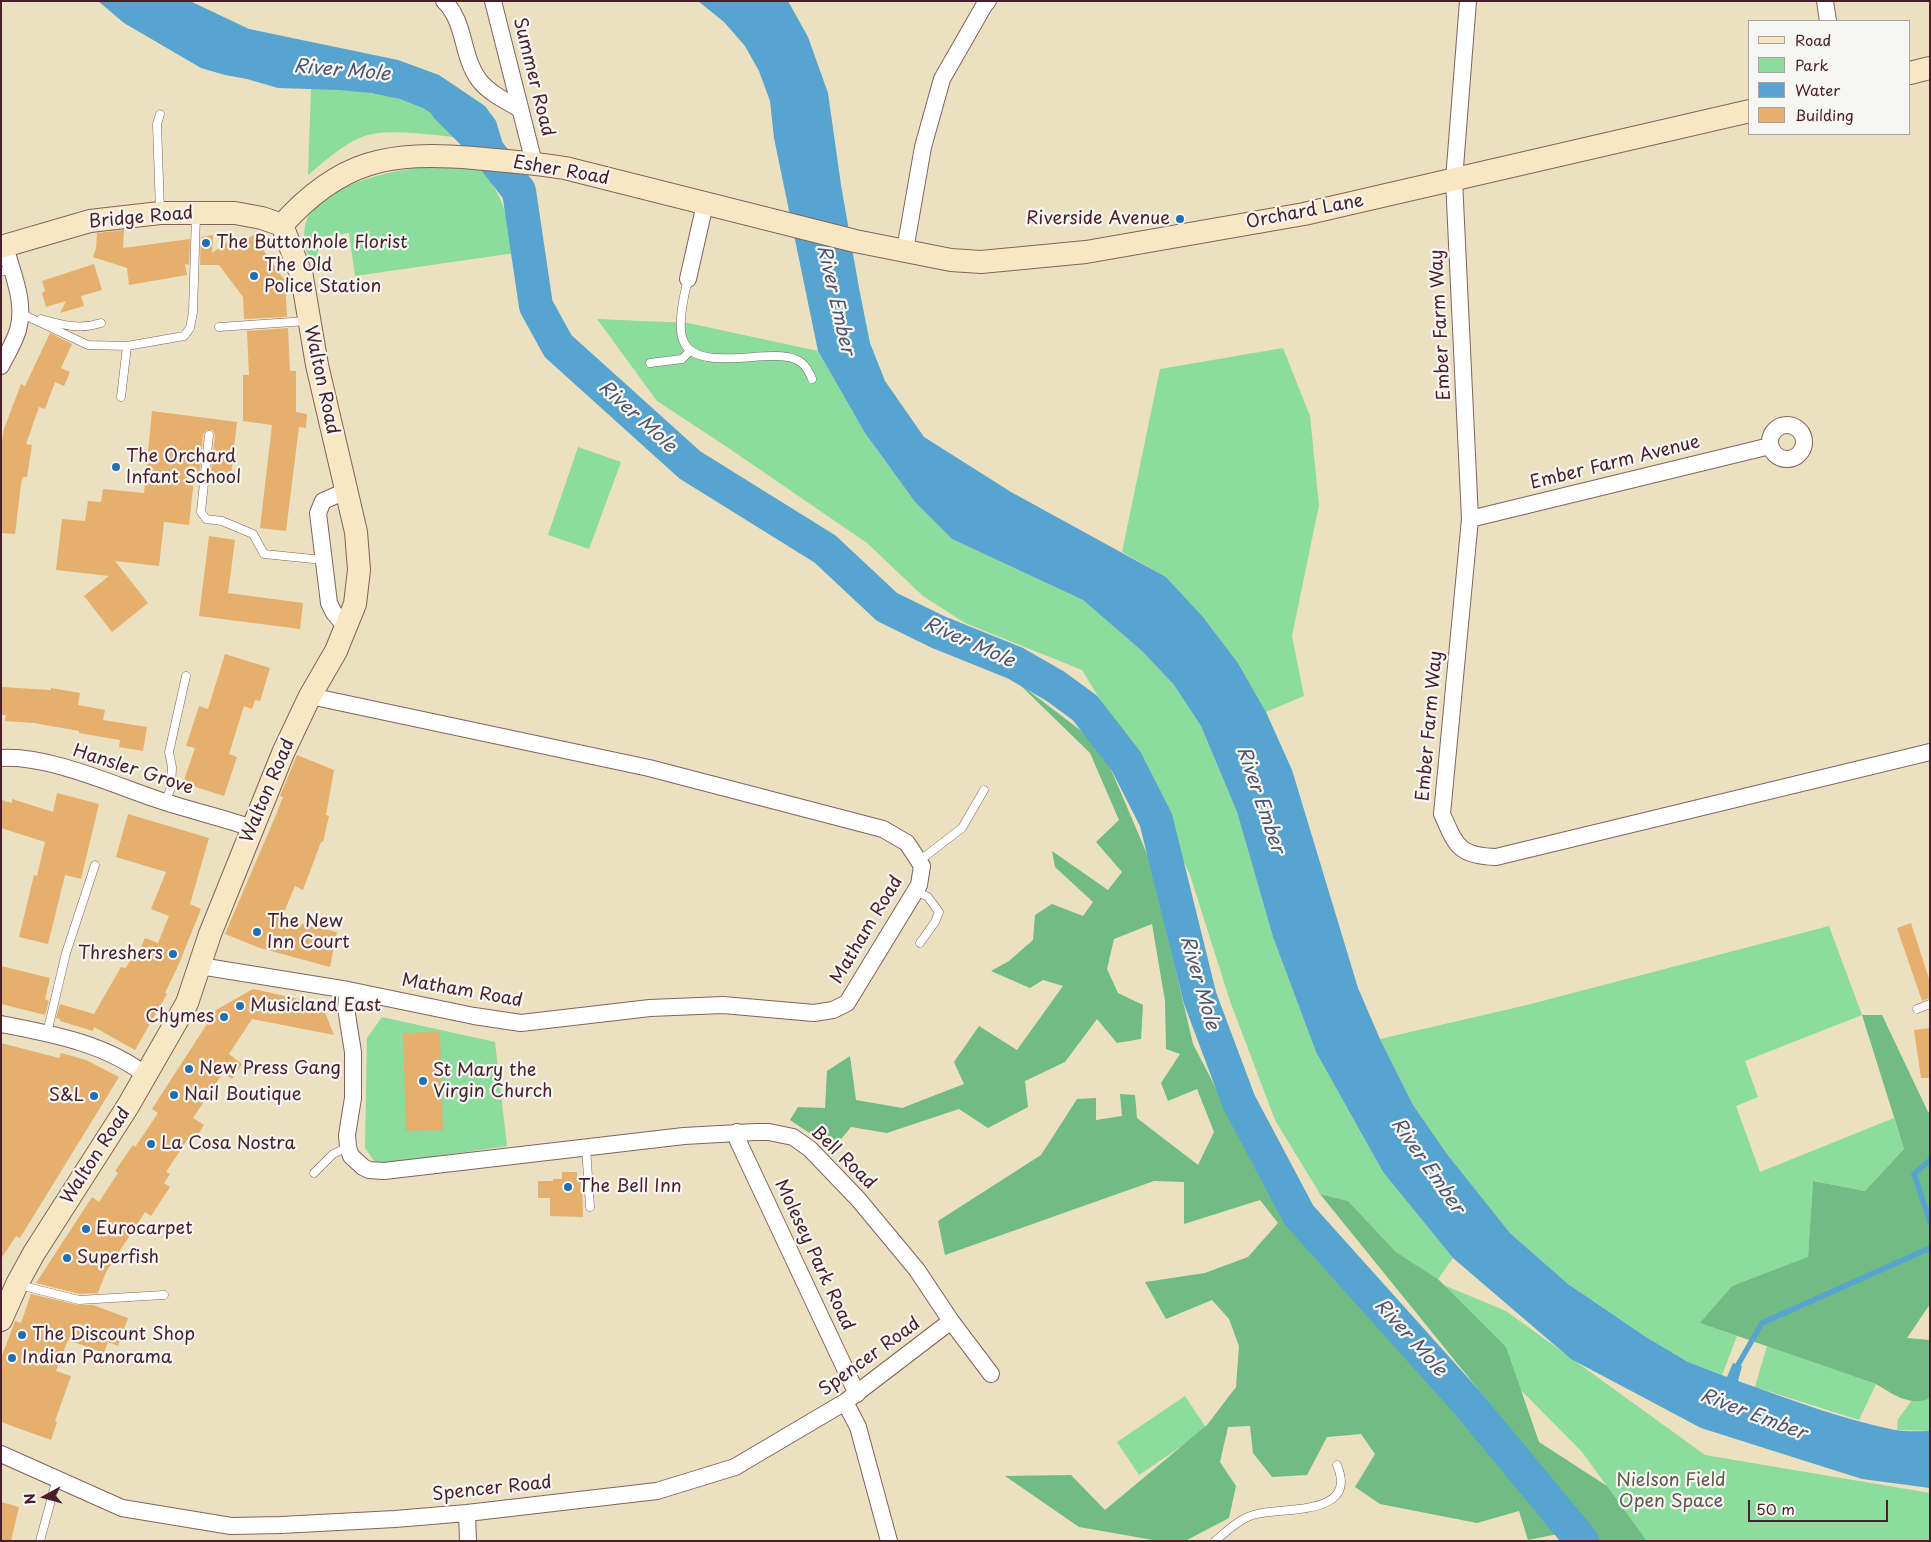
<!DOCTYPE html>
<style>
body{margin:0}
#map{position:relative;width:1931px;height:1542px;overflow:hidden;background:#ebe0c0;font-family:"Playpen Sans",sans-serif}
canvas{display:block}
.frame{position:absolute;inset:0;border:2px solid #4a1f2b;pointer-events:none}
.legend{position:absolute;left:1748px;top:20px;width:162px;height:115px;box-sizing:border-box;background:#f6f6f2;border:1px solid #b1a0a2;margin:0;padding:6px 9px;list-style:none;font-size:15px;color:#4a1f2b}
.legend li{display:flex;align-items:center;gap:10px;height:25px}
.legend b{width:25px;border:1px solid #b1a0a2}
.north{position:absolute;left:20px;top:1472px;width:50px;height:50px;-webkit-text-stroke:4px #f6f6f2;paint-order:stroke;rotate:263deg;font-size:14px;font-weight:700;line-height:20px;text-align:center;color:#4a1f2b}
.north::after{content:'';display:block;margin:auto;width:18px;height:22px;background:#4a1f2b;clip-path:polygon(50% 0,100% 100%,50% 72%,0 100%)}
.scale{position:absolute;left:1748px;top:1500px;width:140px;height:22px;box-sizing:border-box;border:2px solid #4a1f2b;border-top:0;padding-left:6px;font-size:15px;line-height:18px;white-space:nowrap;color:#4a1f2b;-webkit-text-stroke:4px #f6f6f2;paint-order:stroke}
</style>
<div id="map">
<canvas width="1931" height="1542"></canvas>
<div class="frame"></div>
<ul class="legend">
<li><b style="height:6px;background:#f9e7c3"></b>Road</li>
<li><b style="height:14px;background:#8bdc9d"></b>Park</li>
<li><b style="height:14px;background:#56a4cf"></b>Water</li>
<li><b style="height:14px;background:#e5af6d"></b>Building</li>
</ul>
<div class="north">N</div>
<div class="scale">50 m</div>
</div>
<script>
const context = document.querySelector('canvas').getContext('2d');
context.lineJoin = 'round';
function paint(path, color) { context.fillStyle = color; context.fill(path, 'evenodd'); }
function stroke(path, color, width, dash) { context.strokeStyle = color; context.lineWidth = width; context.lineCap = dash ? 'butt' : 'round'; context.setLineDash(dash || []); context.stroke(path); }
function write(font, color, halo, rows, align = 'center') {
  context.font = font + ' "Playpen Sans",sans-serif'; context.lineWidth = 4.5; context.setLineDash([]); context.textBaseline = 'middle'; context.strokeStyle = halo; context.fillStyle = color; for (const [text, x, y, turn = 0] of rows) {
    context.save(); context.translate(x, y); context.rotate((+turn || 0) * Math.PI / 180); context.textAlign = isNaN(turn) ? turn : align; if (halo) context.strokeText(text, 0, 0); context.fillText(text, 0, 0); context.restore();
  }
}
const green = new Path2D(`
 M311,88C348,90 388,92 422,107C438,114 450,127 463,138C437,136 386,127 362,137C342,145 325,161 308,175Z
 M429,166L481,168C503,196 509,219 515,253L355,276L349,233L321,237L317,258L307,254C305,242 302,231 307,219C322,184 395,170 429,166Z
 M597,319L688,323L818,351L865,433L915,502L952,539L1083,600L1142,651L1174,685L1201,726L1237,812L1273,937L1316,1052L1383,1172L1453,1258L1438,1279L1396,1252L1348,1201L1320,1194L1275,1120L1230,1001L1190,875L1137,760L1082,670L965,623L923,596L867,543L727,447L657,401Z
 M1283,348L1310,416L1319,505L1292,636L1304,696L1266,712L1238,663L1203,617L1166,577L1122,552L1160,369Z
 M578,447L621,462L589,549L548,535Z
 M1829,926L1862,1015L1745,1061L1758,1097L1736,1106L1760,1172L1894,1118L1904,1149L1865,1191L1813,1181L1808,1258L1732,1286L1701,1323L1737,1336L1722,1375L1688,1362L1646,1337L1568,1284L1510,1233L1447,1154L1413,1105L1380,1039L1527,1005Z
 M382,1017L495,1042L507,1146L377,1165L365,1148L367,1038Z
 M1398,1266L1506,1311L1705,1455L1930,1493V1541H1647L1582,1452Z
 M1767,1346L1876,1384L1859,1420L1755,1387Z
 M1930,1376V1431L1897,1430L1898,1419Z
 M1185,1396L1207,1429L1139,1475L1117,1442Z`);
const forest = new Path2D(`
 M1016,681L1101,746L1150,861L1193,1044L1278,1208L1563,1533L1528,1540L1519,1511L1477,1523L1380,1504L1355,1487L1375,1454L1361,1434L1327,1437L1307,1475L1272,1477L1253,1453L1250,1426L1228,1427L1220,1462L1236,1486L1229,1518L1185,1541H1159L1079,1527L1005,1476L1071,1475L1105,1510L1207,1425L1236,1387L1239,1346L1229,1319L1212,1300L1166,1319L1145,1282L1205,1273L1248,1257L1278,1223L1260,1200L1184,1224V1182L1154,1181L945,1255L938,1221L1041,1155L1077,1099L1096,1098V1120L1122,1116L1120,1094L1135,1095L1137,1118L1198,1165L1214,1132L1197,1089L1168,1101L1161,1083L1180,1054L1166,1049L1165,1001L1152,924L1114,939L1107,969L1118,993L1143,1005L1141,1039L1117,1043L1097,1019L1065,1062L1025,1081L1028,1107L988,1128L959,1109L887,1133L851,1127L833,1149L790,1120L798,1107L825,1108L827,1071L850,1056L856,1100L902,1108L964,1084L954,1062L979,1026L1017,1050L1063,986L1043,980L1030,988L991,971L1009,961L1033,940L1035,915L1052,904L1083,916L1093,902L1055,867L1052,851L1108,890L1122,872L1096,842L1119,820L1090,753Z
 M1862,1015H1882L1928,1112H1930V1304L1907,1338L1930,1340V1398C1911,1408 1891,1393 1876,1384L1700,1323L1732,1286L1808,1257L1813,1181L1865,1191L1904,1149Z
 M1320,1194L1348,1201L1396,1252L1438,1279L1506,1347L1539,1442L1607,1486L1647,1541H1596L1580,1515Z`);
const water = new Path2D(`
 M98,1H190L249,29L398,60L439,75L485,106L496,121L502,141L463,138L442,120L423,108L400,99L371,93L339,90L278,88L247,79L225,75L201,68L124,23Z
 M698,1H788L808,37L828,93L841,185L859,288L870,343L885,381L924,437L1011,492L1166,577L1203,617L1238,663L1266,712L1292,770L1358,988L1380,1039L1413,1105L1447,1154L1510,1233L1568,1284L1646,1337L1688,1362L1727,1377L1733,1363L1742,1366L1738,1381C1789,1399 1841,1419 1895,1430C1906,1432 1919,1431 1930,1431V1488L1862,1479L1701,1428L1571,1359L1453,1258L1383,1172L1316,1052L1273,937L1237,812L1201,726L1174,685L1142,651L1083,600L952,539L915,502L865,433L818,351L774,138L770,101L759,71L745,46L724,22Z`);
const stream = new Path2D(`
 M1930,1160L1914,1174L1930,1222
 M1735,1370L1762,1323L1930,1248`);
const river = new Path2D(`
 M447,107L476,136L519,191L536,306L558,346L690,465L825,549L887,607L938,632L1015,663L1055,686L1085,708L1126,761L1156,820L1200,998L1239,1102L1299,1215L1466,1401L1582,1541`);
const building = new Path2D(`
 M124,230L123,248L190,239L189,265L185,264L187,275L129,285L127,268L93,257L96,248L97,233Z
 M213,235L212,253L236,236L242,243L253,235L285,281L287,317L244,319L243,297L219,265H200L201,237Z
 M94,264L102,290L81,296L84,306L60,313L66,301L46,307L42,293L45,291L42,281Z
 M288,328L290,371H296V412L307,414L306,428L299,427L286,531L260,528L272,425L243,421V375H249L247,331Z
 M50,333L72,344L61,368L70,372L64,386L55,382L45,409L39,407L26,444L32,445L27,477H23L21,484L15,534L1,533V446L4,429L21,384L25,386Z
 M152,411L237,422L230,483L210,481L215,435L212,430H207L203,434L199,480L194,479L189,525L164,522L159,566L115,561L148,603L112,632L84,596L109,576L56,570L62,519L85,521L88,501L101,502L103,489L144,493Z
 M209,536L235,540L228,593L303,603L300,629L199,616Z
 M225,654L270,668L260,701L255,700L252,709L244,706L229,754L237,757L224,796L183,783L195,748L186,746L199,706L208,709Z
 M1,687L51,690V688L80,693L78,705L105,710L103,720L147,727L143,751L119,747L120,740L79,733V731L34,723L5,721L6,715H1Z
 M297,755L334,770L326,815L329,816L323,842H321L303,890L295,886L281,919L337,932L330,967L260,948L225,934L273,822L283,797L280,796Z
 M57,793L99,804L81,879L65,875L48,944L19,937L34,875L37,876L45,842L1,828V800L12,803V799L53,812Z
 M128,814L209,838L190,904L201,909L178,966L165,993L167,994L135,1050L94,1027L93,1031L60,1021V1019L56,1018L60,1004L94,1014L121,967L126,968L132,956L136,958L145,938L158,943L169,916L151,909L166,872L116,857Z
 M1911,923L1930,982V998L1922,1001L1897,928Z
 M1,966L50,978L45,999L49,1001L45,1015L1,1004Z
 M253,989L317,1003L325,1012L334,1035L252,1019L229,1054L242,1064L232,1079L223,1073L193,1118L204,1125L196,1138L191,1134L166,1172L170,1174L164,1183L170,1187L151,1216L145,1212L106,1272L98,1293L80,1294L36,1283L92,1197L99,1202L118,1173L115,1171L133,1145L135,1147L146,1131L158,1113L152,1109L216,1010Z
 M1930,1028V1078H1921L1914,1030Z
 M440,1032L443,1130L406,1131L403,1033Z
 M1,1043L59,1058L61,1053L86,1060L119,1077L20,1238L16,1236L1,1259Z
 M562,1172H577V1177H582L583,1217L550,1216V1198H538V1181H553V1179H562Z
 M31,1294L78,1305H93L128,1318L118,1346L108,1342L104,1353L68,1340L56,1371L71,1376L55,1421L57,1422L51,1440L1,1422V1358L15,1321L21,1323Z
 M1,1502L19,1507L11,1541H1Z`);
const lane = new Path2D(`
 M160,211L157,124L160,114
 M1,272L11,269
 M688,279C684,295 677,324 683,340C695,374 768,348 795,359C804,362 809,371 812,379
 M20,313L88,345L127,346L184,336L190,328L193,312L196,215
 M41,319C62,325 80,330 101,323
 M219,327L307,321
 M650,363L682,359L689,352
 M121,397L127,346
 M209,435L201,512L206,519L222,521L253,534L264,554L323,560
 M165,802L171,788L172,767L169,752L186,676
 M919,861L962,828L984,790
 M916,891L928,897L939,912L935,922L920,943
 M1917,1009L1930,1004
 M47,1033L66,953L95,865
 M586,1147L590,1207
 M314,1173L333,1154L348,1147
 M19,1285L79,1300L164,1295
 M40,1541L57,1478
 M1215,1541C1226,1532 1239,1519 1253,1515C1281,1506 1359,1518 1337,1465`);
const street = new Path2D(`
 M444,1C466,22 461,56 479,80C489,93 506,101 520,109
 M493,1L534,163
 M1468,1L1454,180L1470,519L1442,814C1456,845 1458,856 1496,857L1930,752
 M1825,1L1828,21
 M905,250L923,147L942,79L985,4L988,1
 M688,279L705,204
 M1,366C7,354 14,343 18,330C26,302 12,273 5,246
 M1770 442a17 17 0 1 1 34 0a17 17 0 1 1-34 0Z
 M1470,519L1770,446
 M346,627L334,613L329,603L318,513L323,501L346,491
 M1,758C47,755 112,784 156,799C188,810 220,817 252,828
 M200,966L348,990L474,1016L521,1023L650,1008L723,1005L814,1013L833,1010L847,1003L919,885L922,866L907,843L883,829L649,768L310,696
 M348,990L346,1008L353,1052V1098L347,1135L348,1147L351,1156L363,1167L369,1170L384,1171L684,1136L756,1132H769L793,1137L810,1149L858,1199L917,1270L951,1321L991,1374
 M1,1024C52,1034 105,1043 147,1076
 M737,1132L738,1141L857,1394
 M845,1402L858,1427L889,1541
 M1,1454L122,1508L231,1526L281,1525L395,1519L467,1513L657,1491L735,1467L845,1402L951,1321
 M467,1513L468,1541`);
const secondary = new Path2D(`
 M1910,73L1930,68
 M282,225C340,160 389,151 474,158C505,161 535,163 565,168L855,241L951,260L981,262L1086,252L1304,214L1750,111
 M1,247L90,221L160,213H235L262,218L282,225
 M1,1320L17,1284L34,1253L128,1106L187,1003L210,934L283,753L310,696L336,651L355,604L359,570L356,532L317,365L302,277L282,225`);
const markers = [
 [1180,219,5,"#1f6fb2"],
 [206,243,5,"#1f6fb2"],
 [254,276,5,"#1f6fb2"],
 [116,467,5,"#1f6fb2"],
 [257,932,5,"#1f6fb2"],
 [173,954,5,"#1f6fb2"],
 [240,1006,5,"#1f6fb2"],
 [224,1017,5,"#1f6fb2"],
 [189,1069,5,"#1f6fb2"],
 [423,1081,5,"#1f6fb2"],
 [174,1095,5,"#1f6fb2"],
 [94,1096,5,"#1f6fb2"],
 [151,1144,5,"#1f6fb2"],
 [568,1187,5,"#1f6fb2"],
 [86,1229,5,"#1f6fb2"],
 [67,1258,5,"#1f6fb2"],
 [22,1335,5,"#1f6fb2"],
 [12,1358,5,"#1f6fb2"]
];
const streetNames = [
 ["Summer Road",533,77,76],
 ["Esher Road",561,171,10],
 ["Orchard Lane",1305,212,-11],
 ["Bridge Road",141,218,-5],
 ["Ember Farm Way",1441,325,-93],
 ["Walton Road",321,380,78],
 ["Ember Farm Avenue",1615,463,-14],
 ["Ember Farm Way",1430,726,-85],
 ["Hansler Grove",133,770,18],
 ["Walton Road",268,791,-67],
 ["Matham Road",867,930,-59],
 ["Matham Road",462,991,10],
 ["Walton Road",96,1156,-57],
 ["Bell Road",843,1158,44],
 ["Molesey Park Road",814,1255,65],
 ["Spencer Road",870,1357,-36],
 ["Spencer Road",492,1489,-6]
];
const poiNames = [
 ["Riverside Avenue",1170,219,"right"],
 ["The Buttonhole Florist",216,243],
 ["The Old",264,266],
 ["Police Station",264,287],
 ["The Orchard",126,457],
 ["Infant School",126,478],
 ["The New",267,922],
 ["Inn Court",267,943],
 ["Threshers",163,954,"right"],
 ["Musicland East",250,1006],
 ["Chymes",214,1017,"right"],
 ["New Press Gang",199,1069],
 ["St Mary the",433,1071],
 ["Virgin Church",433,1092],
 ["Nail Boutique",184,1095],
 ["S&L",84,1096,"right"],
 ["La Cosa Nostra",161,1144],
 ["The Bell Inn",578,1187],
 ["Eurocarpet",96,1229],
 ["Superfish",77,1258],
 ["The Discount Shop",32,1335],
 ["Indian Panorama",22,1358]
];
const parkNames = [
 ["Nielson Field",1671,1481],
 ["Open Space",1671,1502]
];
const waterNames = [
 ["River Mole",342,71,5],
 ["River Ember",835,300,77],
 ["River Mole",637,417,42],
 ["River Mole",969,643,24],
 ["River Ember",1260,800,71],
 ["River Mole",1199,983,74],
 ["River Ember",1427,1166,55],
 ["River Mole",1410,1338,48],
 ["River Ember",1753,1415,21]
];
paint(green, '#8bdc9d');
paint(forest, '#70bc84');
paint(water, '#56a4cf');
stroke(stream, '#56a4cf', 5.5);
stroke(river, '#56a4cf', 34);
paint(building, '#e5af6d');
stroke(lane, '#82635f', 9);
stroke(street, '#82635f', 18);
stroke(secondary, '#82635f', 24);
stroke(lane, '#fff', 8);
stroke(street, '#fff', 16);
stroke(secondary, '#f9e7c3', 22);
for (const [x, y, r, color] of markers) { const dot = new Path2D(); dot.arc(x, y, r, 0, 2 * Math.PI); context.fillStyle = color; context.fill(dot); stroke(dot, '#f6f6f2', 2); }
write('18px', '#4a1f2b', '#f6f6f2', streetNames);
write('18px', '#4a1f2b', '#f6f6f2', poiNames, 'left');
write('18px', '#5e584d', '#f6f6f2', parkNames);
write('italic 19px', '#4f546d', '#f6f6f2', waterNames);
</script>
